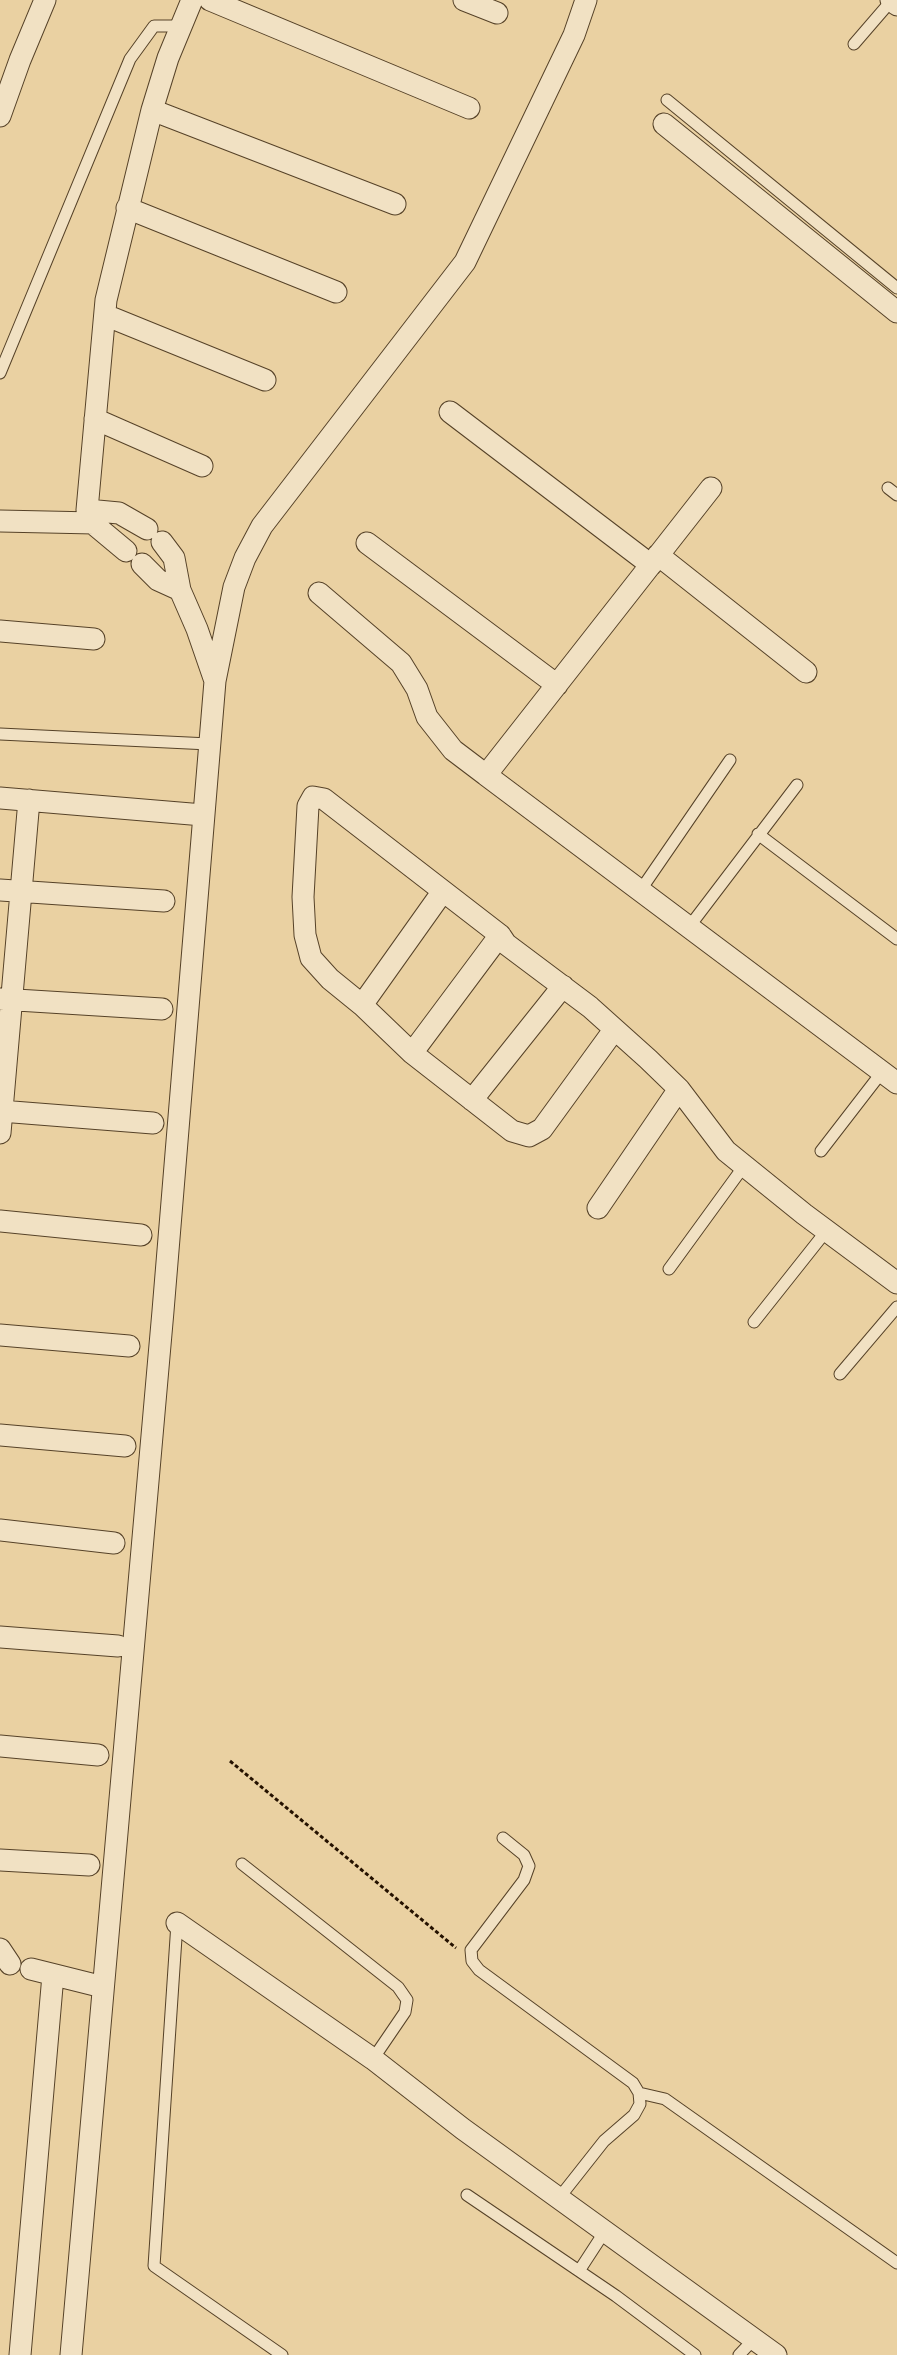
<!DOCTYPE html>
<style>
body{margin:0}
canvas{display:block;background:#ead1a2}
</style>
<canvas width="897" height="2355"></canvas>
<script>
const context = document.querySelector('canvas').getContext('2d');
context.lineJoin = 'round';
function stroke(path, color, width, dash) { context.strokeStyle = color; context.lineWidth = width; context.lineCap = dash ? 'butt' : 'round'; context.setLineDash(dash || []); context.stroke(path); }
const path = new Path2D(`
 M230,1761L456,1948`);
const lane = new Path2D(`
 M854,44L892,0
 M667,100L897,288
 M0,373L130,59L154,26H181
 M888,488L897,495
 M0,734L209,744
 M758,834L897,939
 M640,891L730,760
 M689,927L797,785
 M821,1151L882,1072
 M669,1269L744,1166
 M754,1322L827,1230
 M840,1374L897,1307
 M503,1838L524,1855L529,1866L524,1880L471,1950L472,1961L479,1970L633,2083L639,2093L640,2104L634,2115L604,2141L559,2198
 M242,1864L398,1987L407,2000L405,2012L373,2059
 M177,1923L154,2266L282,2355
 M639,2093L665,2099L897,2263
 M467,2195L616,2296L695,2355
 M579,2271L605,2231
 M739,2355L754,2339`);
const street = new Path2D(`
 M210,0L469,108
 M464,0L497,13
 M891,0L897,5
 M152,110L395,204
 M0,116L20,60L45,0
 M664,124L897,312
 M127,208L336,292
 M105,315L265,380
 M450,412L651,565
 M95,419L202,466
 M711,488L486,775L897,1083
 M87,510L119,513L147,529
 M0,521L94,523
 M367,543L557,685
 M126,551L96,526L87,510L106,300L152,110L168,58L192,0
 M658,555L806,672
 M142,564L158,580L180,590
 M319,593L401,663L417,689L427,717L453,750L486,775
 M0,631L94,639
 M215,681L234,587L245,558L262,526L465,262L574,35L586,0
 M0,798L203,815
 M0,890L164,901
 M0,999L162,1009
 M362,1005L443,891
 M614,1030L542,1129L529,1136L512,1131L412,1053L362,1005L330,979L311,958L305,935L303,897L308,806L313,797L324,799L500,935L506,944L590,1007L648,1059L679,1089L726,1151L804,1214L897,1283
 M412,1053L500,935
 M472,1100L563,986
 M0,1111L153,1123
 M0,1133L29,800
 M598,1208L679,1089
 M0,1221L141,1235
 M0,1335L129,1346
 M0,1435L125,1446
 M0,1530L114,1543
 M0,1637L118,1646
 M0,1746L98,1755
 M0,1860L89,1865
 M177,1923L373,2059L463,2129L776,2355
 M0,1949L10,1964
 M31,1969L103,1987
 M20,2355L53,1975
 M71,2355L163,1311L215,681L197,629L180,590L174,558L162,542`);
stroke(lane, '#564228', 13);
stroke(street, '#564228', 23);
stroke(path, '#251200', 3, [4, 2.5]);
stroke(lane, '#f1e1c3', 11);
stroke(street, '#f1e1c3', 21);
</script>
